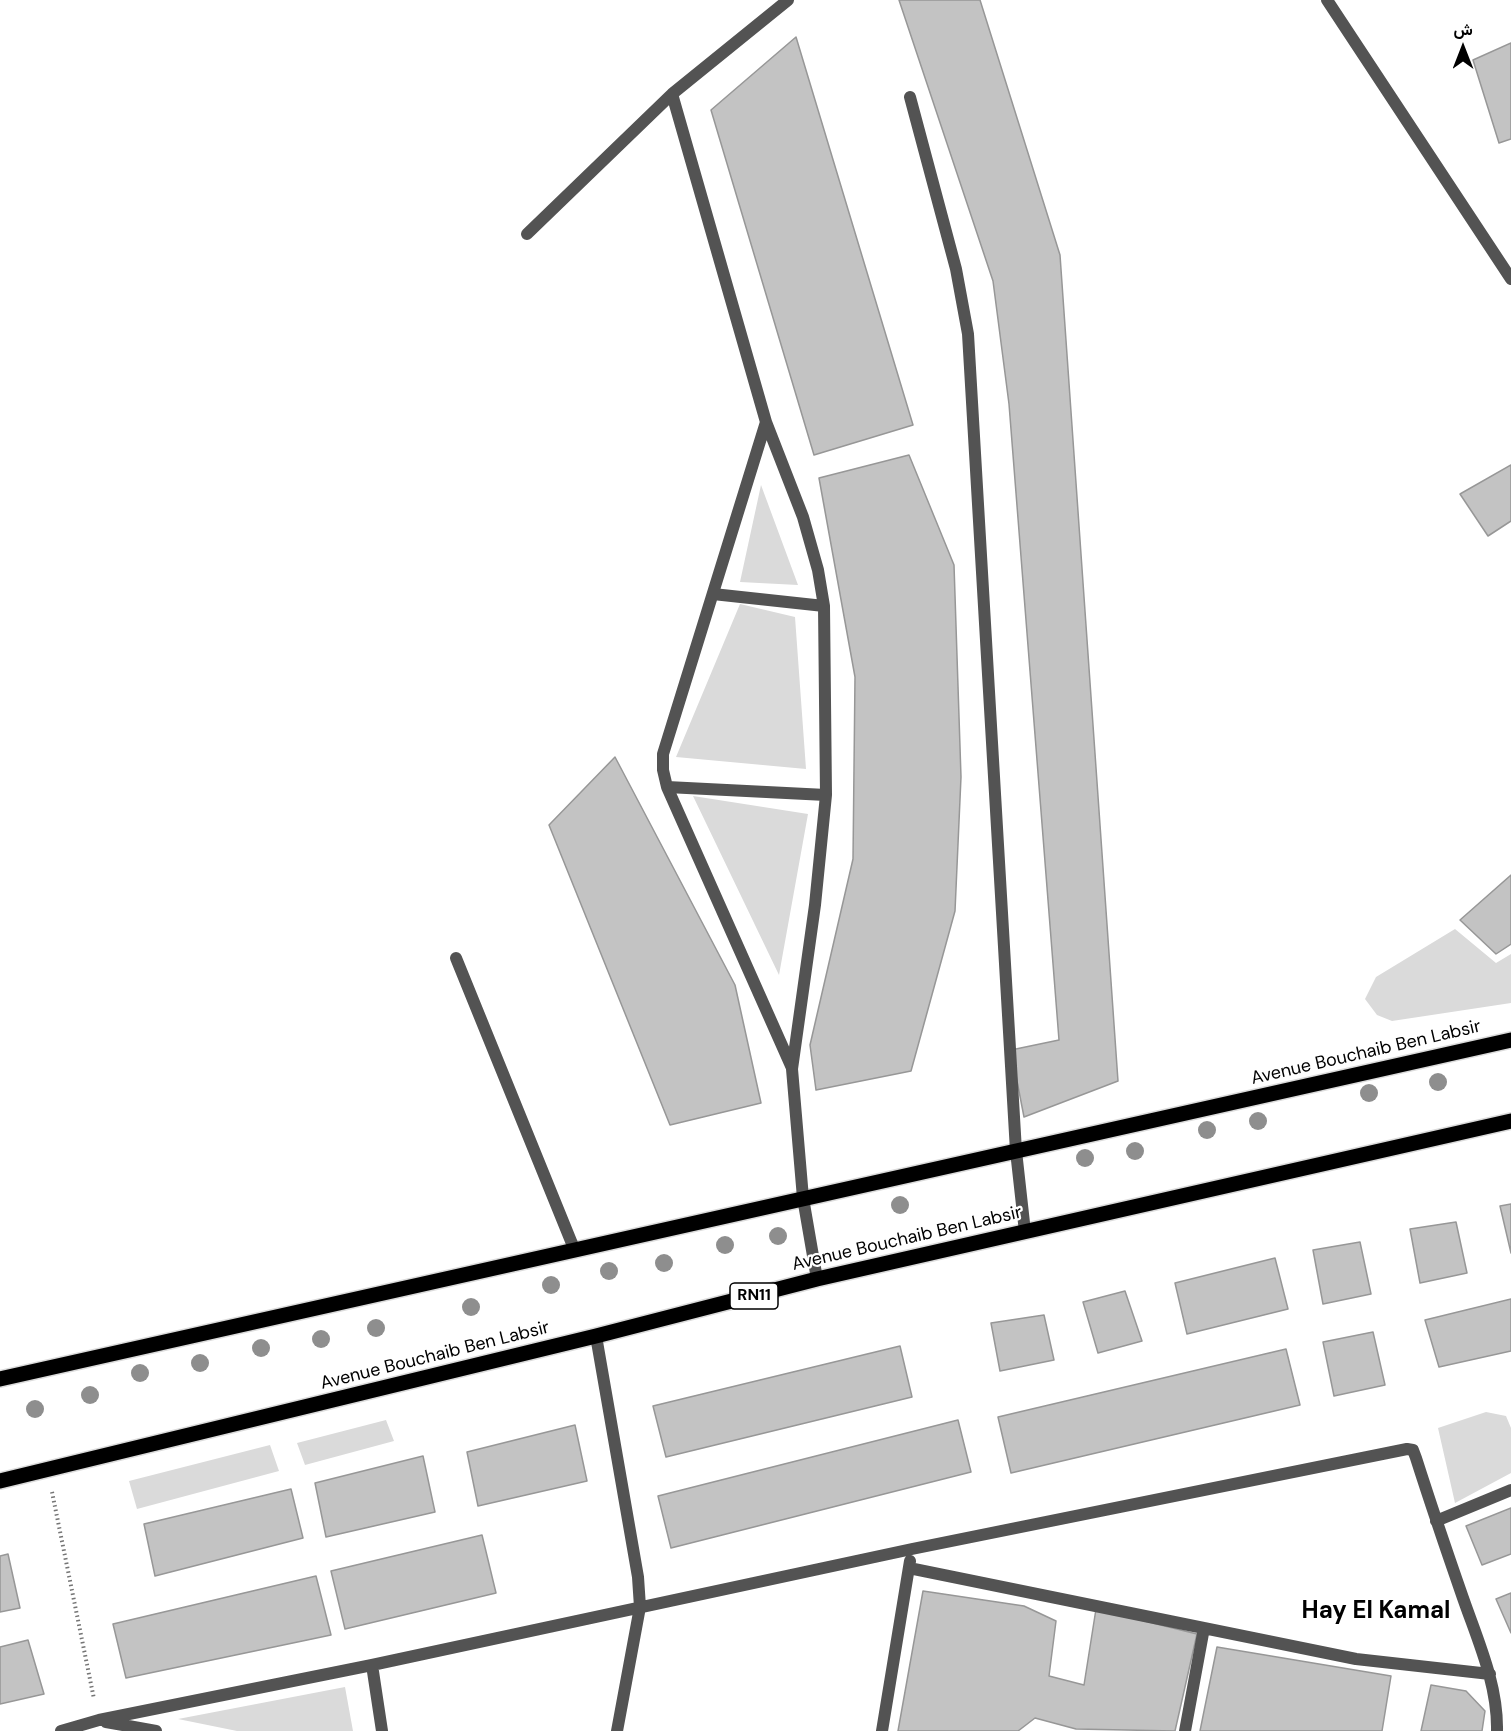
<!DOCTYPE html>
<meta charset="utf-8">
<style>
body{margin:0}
#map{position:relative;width:1511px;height:1731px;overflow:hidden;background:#fff;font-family:"DM Sans",Vazirmatn,sans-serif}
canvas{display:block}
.north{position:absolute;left:1433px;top:18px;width:60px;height:60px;-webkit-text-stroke:4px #fff;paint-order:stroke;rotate:0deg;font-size:16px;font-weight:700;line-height:24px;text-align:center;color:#000}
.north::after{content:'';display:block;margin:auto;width:21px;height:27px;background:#000;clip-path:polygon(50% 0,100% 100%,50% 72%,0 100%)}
</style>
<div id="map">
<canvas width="1511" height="1731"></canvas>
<div class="north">ش</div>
</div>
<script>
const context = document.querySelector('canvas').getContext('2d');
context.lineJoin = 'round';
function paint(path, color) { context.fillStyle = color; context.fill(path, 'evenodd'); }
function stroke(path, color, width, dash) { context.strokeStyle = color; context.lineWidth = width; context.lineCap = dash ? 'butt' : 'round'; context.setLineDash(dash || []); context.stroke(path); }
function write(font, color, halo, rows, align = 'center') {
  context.font = font + ' "DM Sans",sans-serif'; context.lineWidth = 4.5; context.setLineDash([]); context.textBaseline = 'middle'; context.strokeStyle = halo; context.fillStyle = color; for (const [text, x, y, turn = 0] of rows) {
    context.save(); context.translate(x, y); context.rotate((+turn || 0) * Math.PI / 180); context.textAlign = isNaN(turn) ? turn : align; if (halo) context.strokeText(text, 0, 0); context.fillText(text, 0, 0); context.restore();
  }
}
const green = new Path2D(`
 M761,485L798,585L740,582Z
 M740,604L795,617L806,769L676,757Z
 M693,796L808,814L779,975Z
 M1455,929L1496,963L1511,954V1003L1392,1021L1377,1015L1365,999L1376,977Z
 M1486,1412L1506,1416L1511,1428V1473L1455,1503L1438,1428Z
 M386,1420L394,1441L305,1465L297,1443Z
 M270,1445L279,1471L137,1509L129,1481Z
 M345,1687L353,1731H237L178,1719Z`);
const building = new Path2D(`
 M899,0H980L1060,255L1118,1081L1024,1117L1011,1050L1059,1040L1009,404L993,281Z
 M796,37L913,425L814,455L711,110Z
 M1511,43V139L1499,143L1473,60Z
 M909,455L954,565L961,777L955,911L911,1071L816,1090L810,1045L853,859L855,677L819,478Z
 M1511,465V521L1488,536L1460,494Z
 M615,757L735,985L761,1103L670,1125L549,825Z
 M1511,875V944L1496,954L1460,920Z
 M1511,1204V1253L1500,1206Z
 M1456,1222L1467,1273L1420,1283L1410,1229Z
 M1360,1242L1371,1294L1323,1304L1313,1250Z
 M1275,1258L1288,1309L1187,1334L1175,1283Z
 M1125,1291L1142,1341L1098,1353L1083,1302Z
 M1511,1299V1351L1439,1367L1425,1320Z
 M1044,1315L1054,1360L1000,1371L991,1323Z
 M1373,1332L1385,1385L1334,1396L1323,1342Z
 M900,1346L912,1397L666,1457L653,1406Z
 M1286,1349L1300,1405L1011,1473L998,1417Z
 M958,1420L971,1472L671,1548L658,1496Z
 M575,1425L587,1481L478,1506L467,1452Z
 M423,1456L435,1512L326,1537L315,1483Z
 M291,1489L303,1538L155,1576L144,1524Z
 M1511,1508V1554L1482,1565L1466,1526Z
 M482,1535L496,1593L345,1629L331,1571Z
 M8,1554L20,1608L0,1612V1556Z
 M316,1576L331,1635L126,1678L113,1624Z
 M923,1591L1024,1606L1056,1621L1049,1676L1084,1685L1096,1609L1197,1634L1175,1731L1076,1729L1035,1718L1018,1731H898Z
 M1511,1593V1633L1496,1599Z
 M28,1640L44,1694L0,1704V1647Z
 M1217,1647L1391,1676L1382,1731H1200Z
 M1431,1685L1466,1691L1485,1711L1482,1731H1421Z`);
const path = new Path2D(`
 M52,1492L94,1699`);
const lane = new Path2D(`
 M456,958L575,1251`);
const street = new Path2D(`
 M1327,0L1511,279
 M672,94L766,422L803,517L818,570L824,606L826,795L815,905L792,1069L803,1198L817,1279
 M910,97L956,269L968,334L1016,1151L1025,1232
 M527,234L672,94L788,0
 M766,422L663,754V770L667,787L792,1068
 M713,594L824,606
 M667,787L826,795
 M596,1336L638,1577L640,1607L617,1731
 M1436,1521L1511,1490
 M909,1568L1356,1659L1490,1674
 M372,1665L382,1731
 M106,1722L156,1731
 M61,1731L99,1720L372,1665L912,1549L1407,1449L1413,1450L1416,1458C1431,1505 1447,1552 1463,1598C1478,1641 1498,1685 1497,1731
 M882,1731L910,1561
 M1185,1731L1204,1628`);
const primary = new Path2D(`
 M0,1379L1511,1040
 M0,1481L596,1336L817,1279L1511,1121`);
const trees = [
 [1438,1082],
 [1369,1093],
 [1258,1121],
 [1207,1130],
 [1135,1151],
 [1085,1158],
 [900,1205],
 [778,1236],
 [725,1245],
 [664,1263],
 [609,1271],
 [551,1285],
 [471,1307],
 [376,1328],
 [321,1339],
 [261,1348],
 [200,1363],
 [140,1373],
 [90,1395],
 [35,1409]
];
const shields = [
 [754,1296,48]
];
const shieldNames = [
 ["RN11",754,1296]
];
const streetNames = [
 ["Avenue Bouchaib Ben Labsir",1366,1053,-13],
 ["Avenue Bouchaib Ben Labsir",907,1239,-13],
 ["Avenue Bouchaib Ben Labsir",435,1356,-14]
];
const districtNames = [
 ["Hay El Kamal",1376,1612]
];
paint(green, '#dadada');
paint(building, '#c3c3c3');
stroke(building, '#979797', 1.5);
stroke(primary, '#dbdbdb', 18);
stroke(path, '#757575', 4, [1.5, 3]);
stroke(lane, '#535353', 12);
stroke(street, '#535353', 12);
stroke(primary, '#000', 15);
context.fillStyle = '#8e8e8e';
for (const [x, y] of trees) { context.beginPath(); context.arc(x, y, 9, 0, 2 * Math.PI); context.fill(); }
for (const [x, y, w] of shields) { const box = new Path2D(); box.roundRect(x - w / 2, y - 13, w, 26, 4.5); context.fillStyle = '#fff'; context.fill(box); stroke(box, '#000', 1.5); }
write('bold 16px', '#000', null, shieldNames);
write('18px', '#000', '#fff', streetNames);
write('bold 24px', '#000', '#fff', districtNames);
</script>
